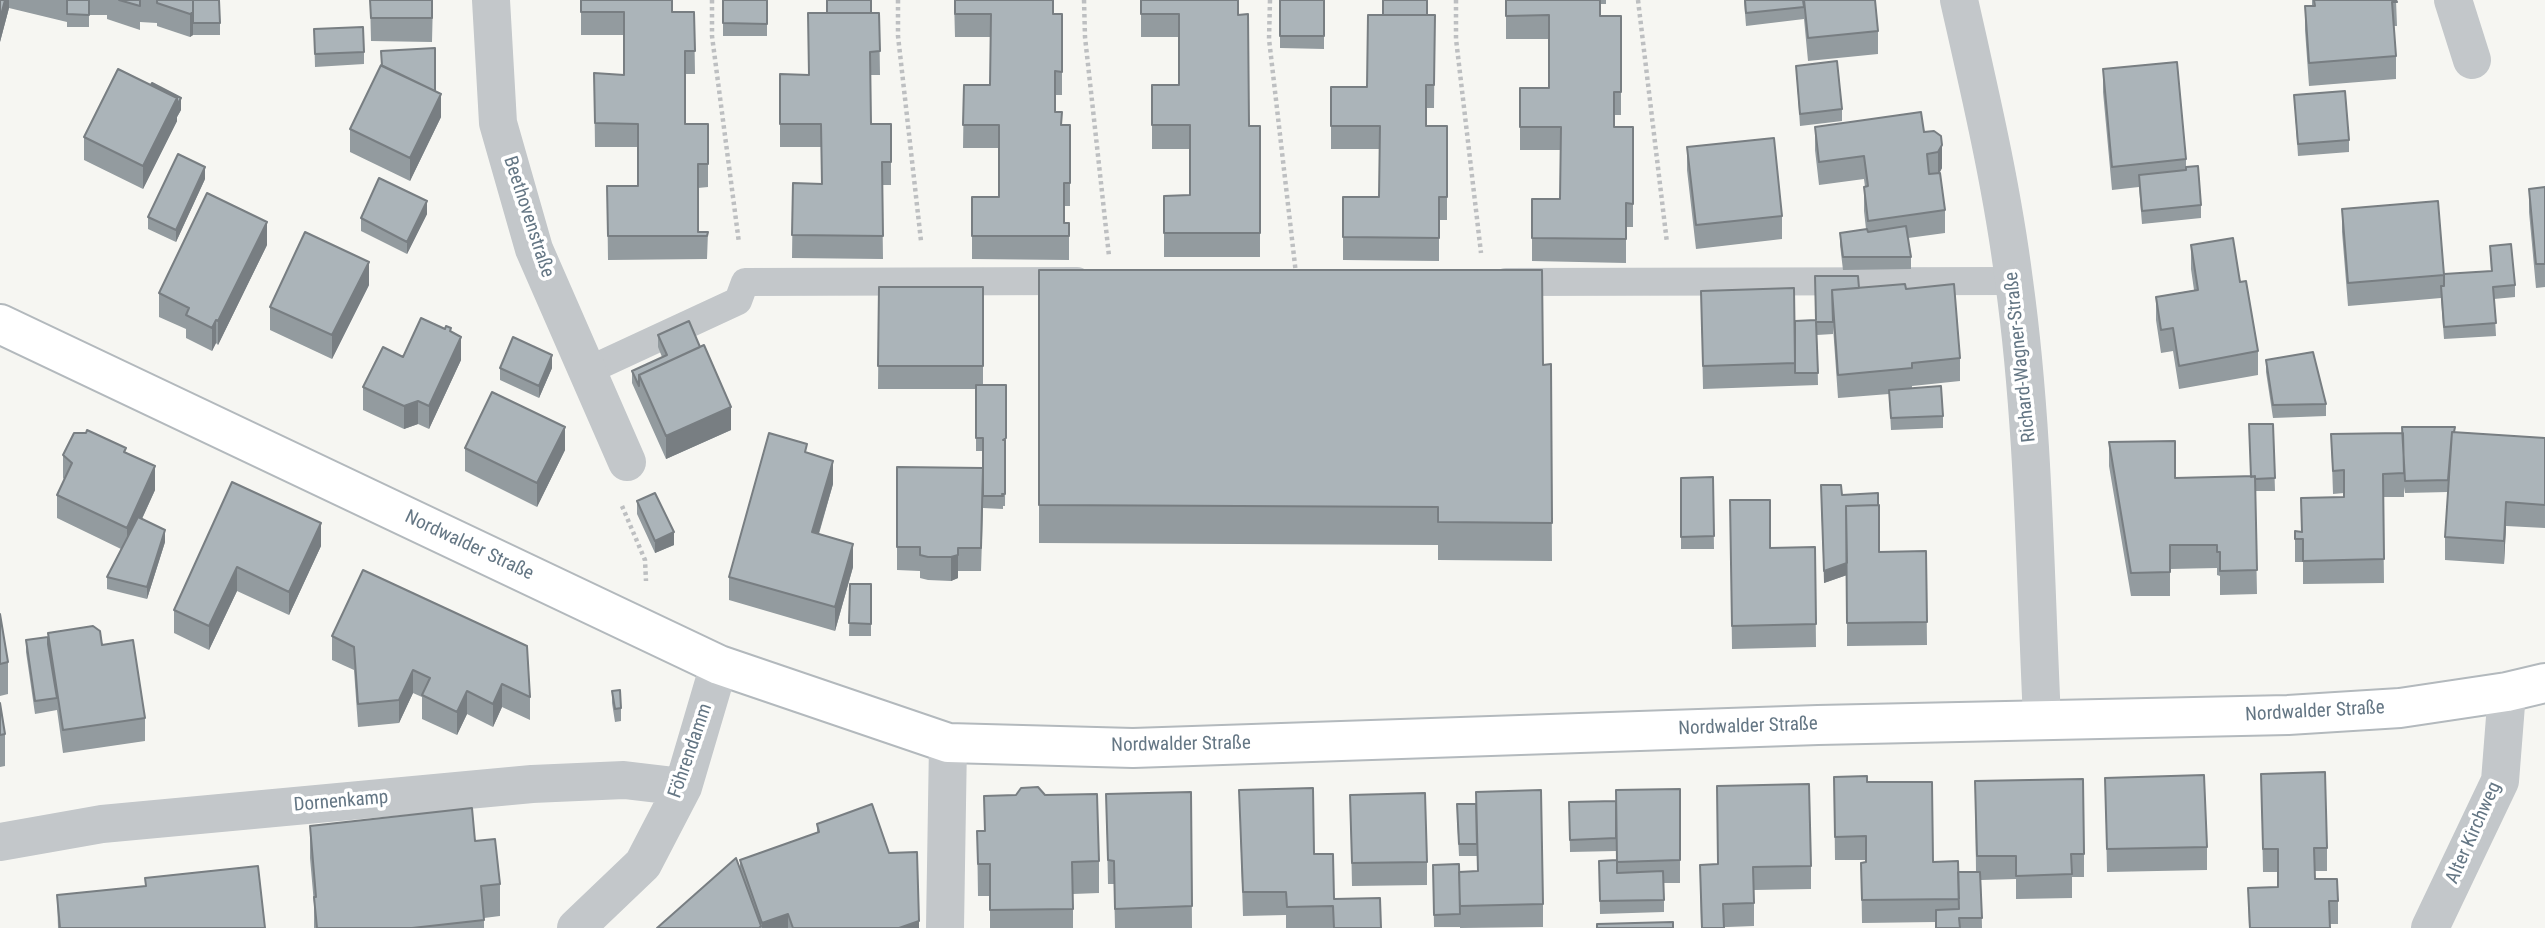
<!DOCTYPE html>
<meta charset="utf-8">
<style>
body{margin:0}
canvas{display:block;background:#f6f6f2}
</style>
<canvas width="2545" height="928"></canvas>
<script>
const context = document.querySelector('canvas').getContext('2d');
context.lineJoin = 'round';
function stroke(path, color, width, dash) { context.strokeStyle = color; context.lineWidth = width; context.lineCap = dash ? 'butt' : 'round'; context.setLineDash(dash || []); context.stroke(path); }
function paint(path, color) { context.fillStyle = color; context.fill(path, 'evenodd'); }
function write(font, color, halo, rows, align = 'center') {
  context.font = font + ' "Roboto Condensed",sans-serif'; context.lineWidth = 7; context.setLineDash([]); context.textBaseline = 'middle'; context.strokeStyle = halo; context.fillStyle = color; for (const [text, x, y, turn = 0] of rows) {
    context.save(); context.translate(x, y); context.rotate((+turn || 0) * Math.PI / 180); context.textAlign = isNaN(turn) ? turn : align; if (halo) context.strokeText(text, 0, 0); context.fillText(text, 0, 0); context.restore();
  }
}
const path = new Path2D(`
 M712,0V36L739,243
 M898,0V36L921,241
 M1084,0L1085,37L1109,256
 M1270,0L1269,39L1296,274
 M1456,0V39L1481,253
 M1638,0L1667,243
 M622,506L645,560L646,581`);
const lane = new Path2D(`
 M1506,282L2015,281
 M587,371L738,301L745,282L1077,281`);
const street = new Path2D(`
 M491,0L498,123L534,249L627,462
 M1959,0C1980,93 2002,186 2014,281C2034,426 2035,573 2042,719
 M2453,0L2472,60
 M0,842L102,824L532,784L624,780L683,787
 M576,928L643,864L683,787L719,665
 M945,928L948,743
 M2430,928L2500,781L2507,692`);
const secondary = new Path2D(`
 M0,324L719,665L948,743L1133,748L1818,725L2288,715L2400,708L2507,692L2545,683`);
const wall = new Path2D(`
 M0,0H89V27H67V22L9,8L0,42Z
 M90,0H193L220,23V35H193V33V35L190,37L157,26V23L140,22V30L107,19V15H90Z
 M370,0H433L432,42L371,41Z
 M581,0L672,12H694L695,74H685V124H708V187L698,188V232H708L707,259L608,260L607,186H638V147H595L594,73L624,75V35H581Z
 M723,0H767V36H723Z
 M954,0L1053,14H1062V95H1055V112L1062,125H1070V206H1064V223H1069V260L972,259V197H999V148H963L964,85H990V37H955Z
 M1141,0L1238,15L1249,126H1260V257H1164V196L1190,195V149H1152V85H1179V37H1141Z
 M1280,0H1324V49L1280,48Z
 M1506,0H1606V4H1600V16H1621V115H1614V127H1633V227H1626V263L1532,261V199H1560L1561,150H1520V88H1549V39H1506Z
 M1744,0H1875L1878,31V54L1808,61L1804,19L1746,26Z
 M2312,0H2396L2397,26H2394L2396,56V79L2309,86L2305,30V6H2312Z
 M871,13H879L880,75H871V124H891V185H882L883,259L792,258L793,183L822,184L821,147H780V74L809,75Z
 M1427,15H1435L1434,108H1426V126H1447V220H1439V261L1343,260V197H1379V149H1331V87H1367Z
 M314,29L364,52V64L315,67Z
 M381,51L435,91L441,117L410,181L350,152V129L381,65Z
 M1796,66L1842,109V121L1800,126Z
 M2103,69L2186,159V167L2201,205V218L2142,224L2139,187L2112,190L2103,92Z
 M2294,95L2349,140V152L2298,156Z
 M181,110L177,117V121L143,189L84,160V137Z
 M1815,127L1924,132L1934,131L1942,168L1939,173L1945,210V233L1908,238L1911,257V269L1843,270L1840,245V233L1866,229L1864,211V187H1865L1864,179L1819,185L1815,150Z
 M1687,147L1782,216V239L1696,249L1687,170Z
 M205,179L176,242L148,229V217Z
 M2545,187V287L2536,288L2529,212V189Z
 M2342,209L2444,274L2491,271L2490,246L2515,285V297L2494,299L2496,336L2444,339L2441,298L2348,306L2342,232Z
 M427,214L407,254L361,231V218Z
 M267,245L218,345L216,343L212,351L186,338V329L159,317V293Z
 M2191,245L2240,282L2258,351V375L2179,389L2173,351L2161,353L2156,320V297L2194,290L2191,269Z
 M1039,270L1543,365L1551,364L1552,561L1438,560V545L1039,543Z
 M369,285L332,359L270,330V307Z
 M879,287H983V385H1006L1005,506H1003V509L983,508L981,571H958V578L951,581L928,580L920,578V571L897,570V467L983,468V451H976V389H878Z
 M1859,288L1906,289L1960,358V381L1912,386V388L1943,416V428L1891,430L1889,394L1838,398L1833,327V334L1817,335L1818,385L1703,389L1701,291L1795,336Z
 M451,332L461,360L429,429L418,424L404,429L363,410V387L403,357Z
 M658,335L700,347L731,430L666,459L632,383V371L662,357L658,347Z
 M2266,360L2326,404V416L2273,418L2266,372Z
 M500,368H552L539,398L500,380Z
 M2273,424L2275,491H2255L2257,594L2220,595V576L2217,575V568L2170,569V596H2131L2109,466V442L2175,478L2250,477Z
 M2455,432L2545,438V528L2506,526L2504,564L2445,560V537L2448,492L2405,493L2404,487V497H2383L2384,583L2303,584V562H2295V531L2301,532V498L2344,497V493L2333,494L2331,434Z
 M465,448L565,450L537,507L465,471Z
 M126,452L155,490L142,519L165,542L147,599L107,589V577L121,549L57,518V495L64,479L63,478V455Z
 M807,453L833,484L819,534L853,567L835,631L729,600V577Z
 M1713,477L1714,549H1681V478Z
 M232,482L321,546L289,615L237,591L209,650L174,633V610Z
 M1842,495L1879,552L1926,551L1927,645L1847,646V575L1824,583L1821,498Z
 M1730,500L1770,548L1815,547L1816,647L1732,649Z
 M637,501L674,545L655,553L637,514Z
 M363,570L530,697V720L502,707L493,727L467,714L457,735L422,719V697L413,693L399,723L358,727L354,670L332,660V636Z
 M850,584H871V636H849Z
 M0,614L8,662V694L0,696Z
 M48,637L102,645L145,718V741L63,753L57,710L35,714L26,652V640Z
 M612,691L621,708V721L615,722L612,703Z
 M0,703L5,734V766L0,767Z
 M2261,774L2327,848V871H2314L2315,879L2338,901V924H2330V928H2249L2248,888L2278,887V872H2263Z
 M1834,777L1867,782L1933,862L1958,872H1976L1975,781L2084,854V877H2072V898L2016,899V879L1981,880L1982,928H1936V922L1862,923L1861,863L1866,862V860H1835Z
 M2105,778L2207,847V870L2107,872Z
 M1680,789V883H1664V912L1600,914L1599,861L1617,860L1616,838V851L1570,852L1569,802L1616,801Z
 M1239,790L1334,899L1381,928H1286V915L1243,916Z
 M1191,792L1192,928H1115L1114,884H1108L1106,794Z
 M1350,795L1427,862V885L1352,886Z
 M984,796L1099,861V893L1073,894V928H990V896H978L977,831H984Z
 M1457,817L1543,904V927L1460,928V917V927H1434L1433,865L1459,892L1478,871L1477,844V856H1459Z
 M817,824L889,853L919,928H657L740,869V860L817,833Z
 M310,826L475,841L500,884V916L484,918V928H314V904L310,858Z
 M1700,865L1811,866V889L1754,890V926L1701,928Z
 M145,878L265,928H58L57,895L145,886Z`);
const shadedWall = new Path2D(`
 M5,0H9V8L0,42V19Z
 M193,0V35L190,37V14Z
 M441,94V117L410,181V158Z
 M177,98H181V110L177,117V121L143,189V166Z
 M1942,145V168L1938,176V152Z
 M205,167V179L176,242V230Z
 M427,201V214L407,254V242Z
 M267,222V245L218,345V321Z
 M369,262V285L332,359V335Z
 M216,320V343L212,351V328Z
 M461,337V360L429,429V406Z
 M552,355V368L539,398V386Z
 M418,401V424L404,429V406Z
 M731,407V430L666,459V436Z
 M565,427V450L537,507V483Z
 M833,461V484L812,556V532Z
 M155,466V490L127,551V528Z
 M2506,502V526L2504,564V541Z
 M321,523V546L289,615V592Z
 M165,530V542L147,599V587Z
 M674,532V545L655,553V541Z
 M853,544V567L835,631V607Z
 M958,555V578L951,581V557Z
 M1847,563V575L1824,583V571Z
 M237,567V591L209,650V626Z
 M413,670V693L399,723V700Z
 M502,684V707L493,727V704Z
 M467,691V714L457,735V712Z
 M788,914V928H762V923Z
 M919,921V928H899Z`);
const building = new Path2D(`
 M0,0H5L0,19Z
 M67,0H89V15L67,14Z
 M119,0H140V6Z
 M157,0H193V12L190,14L157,3Z
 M193,0H219L220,23H193Z
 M370,0H432V18H371Z
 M581,0H672V12H694L695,51H685V124H708V164H698V232H708L707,236H608L607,186H638V124L595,123L594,73L624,75V12H581Z
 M723,0H767V24L723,23Z
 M827,0H871V13H827Z
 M955,0H1053V14H1062V72L1055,71V112H1062L1061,125H1070V183H1064V223H1069V236H972V197H999V125H963L964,85H990L991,14H955Z
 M1141,0H1238V15L1248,14L1249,126H1260V233H1164V196L1190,195V125H1152V85H1179V14H1141Z
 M1280,0H1324V36H1280Z
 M1383,0H1427V15H1383Z
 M1506,0H1600V16H1621V92H1614V127H1633V204L1626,203V239L1532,238V199H1560L1561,127H1520V88H1549V15L1506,16Z
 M1745,0H1803L1804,7L1746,13Z
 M1804,0H1875L1878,31L1808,38Z
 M2314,0H2396L2397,2H2392L2396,56L2309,63L2305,6H2315Z
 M808,13H879L880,51L870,52L871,124H891V162H882L883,236L792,235L793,183L822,184L821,124H780V74L809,75Z
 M1368,15H1435L1434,85H1426V126H1447V197H1439V238L1343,237V197H1379L1380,126H1331V87H1367Z
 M363,27L364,52L315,54L314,29Z
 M435,48V91L382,66L381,51Z
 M1837,61L1842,109L1800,114L1796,66Z
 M2177,62L2186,159L2112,167L2103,69Z
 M381,65L441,94L410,158L350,129Z
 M118,69L177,98L143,166L84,137Z
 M152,83L181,98L177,105V98L151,85Z
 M2345,91L2349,140L2298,144L2294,95Z
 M1921,112L1924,132L1934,131L1941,136L1942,145L1938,152L1927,154L1929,174L1940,173L1945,210L1868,221L1864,187L1868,186L1864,156L1819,162L1815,127Z
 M1774,138L1782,216L1696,225L1687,147Z
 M178,154L205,167L176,230L148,217Z
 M2198,166L2201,205L2142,211L2139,175L2186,170V167Z
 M379,178L427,201L407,242L361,218Z
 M2545,187V264H2536L2529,189Z
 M207,193L267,222L218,321L216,320L212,328L186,315L189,308L159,293Z
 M2438,201L2444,275L2348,283L2342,209Z
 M1906,226L1911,257H1843L1840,233L1867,229L1868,232Z
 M305,232L369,262L332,335L270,307Z
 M2233,238L2240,282L2246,281L2258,351L2179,366L2173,328L2161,330L2156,297L2198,290L2191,245Z
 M2511,244L2515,285L2493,287L2496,323L2444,327L2441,286H2444V274L2492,271L2490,246Z
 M1039,270H1542L1543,365L1551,364L1552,523L1438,522V507L1039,505Z
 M1815,276H1858L1859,288L1832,290L1833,322H1816L1818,373H1795V321L1816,320Z
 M1905,284L1906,289L1954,284L1960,358L1912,363V368L1838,375L1832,290Z
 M879,287H983V366H878Z
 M1794,288L1795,363L1703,366L1701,291Z
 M421,318L445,329L446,326L451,328L450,331L461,337L429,406L418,401L404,406L363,387L383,347L403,357Z
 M689,321L700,347L639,375V386L632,371L667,355L658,335Z
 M513,337L552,355L539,386L500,368Z
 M704,345L731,407L666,436L639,375Z
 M2313,352L2326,404L2273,405L2266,360Z
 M976,385H1006V438L1003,440H1005V494H1002L1003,496H983V438H976Z
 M1941,386L1943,416L1891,418L1889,390Z
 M492,392L565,427L537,483L465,448Z
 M2249,424H2273L2275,478L2255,479V476L2251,477Z
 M2402,427H2455L2454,432H2452L2448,480L2405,481Z
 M87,430L126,448L124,452L155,466L127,528L57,495L72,463L63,455L74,433H86Z
 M2452,432L2545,438V505L2506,502L2504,541L2445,537Z
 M769,433L807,444L805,452L833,461L812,532L853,544L835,607L729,577Z
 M2403,433L2404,473L2383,474L2384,559L2303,561V539H2295V531L2302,532L2301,498L2344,497V470L2333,471L2331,434Z
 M2175,441V478L2255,476L2257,570L2220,571V552H2217V545H2170V572L2131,573L2109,442Z
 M897,467L983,468L981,548H958V555L951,557H928L920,555V547H897Z
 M1713,477L1714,536L1681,537V478Z
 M232,482L321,523L289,592L237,567L209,626L174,610Z
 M1821,485H1841L1842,495L1878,493V505L1846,506L1847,563L1824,571Z
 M655,493L674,532L655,541L637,501Z
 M1730,500H1770V548L1815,547L1816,624L1732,626Z
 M1879,505V552L1926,551L1927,622L1847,623L1846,506Z
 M138,517L165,530L147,587L107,577Z
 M363,570L527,646L530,697L502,684L493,704L467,691L457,712L422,695L430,678L413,670L399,700L358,704L354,647L332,636Z
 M850,584H871V624L849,623Z
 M0,614L8,662L0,664Z
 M93,626L100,631L102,645L133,640L145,718L63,730L48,633Z
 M48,637V644L57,698L35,701L26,640Z
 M620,690L621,708L615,709L612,691Z
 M0,703L5,734L0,735Z
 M2325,772L2327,848H2314L2315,879H2337L2338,901H2329L2330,928H2250L2248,888L2278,887V849H2263L2261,774Z
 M2204,775L2207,847L2107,849L2105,778Z
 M1867,776V782H1932L1933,862L1958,861L1959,899L1862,900L1861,863L1866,862V836L1835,837L1834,777Z
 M2083,779L2084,854H2071L2072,874L2016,876V856H1977L1975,781Z
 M1809,784L1811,866L1753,867L1754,903L1723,904L1724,928H1702L1700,865L1718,864L1717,786Z
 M1038,787L1045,795L1097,794L1099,861L1072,862L1073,909L990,910V864H978L977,831H985L984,796L1016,795L1021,788Z
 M1313,788L1314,854H1333L1334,899L1380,898L1381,928H1334L1333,906L1287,907L1286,892H1243L1239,790Z
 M1680,789V860L1617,862L1616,790Z
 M1541,790L1543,904L1460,906L1459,872L1478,871L1476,792Z
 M1191,792L1192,906L1115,909L1114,861L1108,860L1106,794Z
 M1425,793L1427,862L1352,863L1350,795Z
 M1616,801V838L1570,840L1569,802Z
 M872,804L889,853L917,852L919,921L899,928H793L788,914L762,923L740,860L819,832L817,824Z
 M1457,804H1476L1477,844H1459Z
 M472,808L475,841L495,839L500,884L481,886L484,920L412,928H317L314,897H316L310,826Z
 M736,858L761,926L759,928H657Z
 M1617,860V873L1663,871L1664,900L1600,901L1599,861Z
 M1459,864L1460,914L1434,915L1433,865Z
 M258,866L265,928H60L57,895L146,886L145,878Z
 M1958,872H1980L1982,918H1959L1960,928H1936V910L1959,909Z
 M1673,922V928H1597V924Z`);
const streetNames = [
 ["Beethovenstraße",528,217,72],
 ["Richard-Wagner-Straße",2021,357,-96],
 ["Nordwalder Straße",469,546,25],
 ["Nordwalder Straße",2315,712,-3],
 ["Nordwalder Straße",1748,727,-2],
 ["Nordwalder Straße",1181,745,-1],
 ["Föhrendamm",691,751,-71],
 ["Dornenkamp",341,802,-5],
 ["Alter Kirchweg",2474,833,-66]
];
stroke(secondary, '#b3b9bd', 42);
stroke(path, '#bdbfc1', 4.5, [3.5, 3.5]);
stroke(lane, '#c3c7ca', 28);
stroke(street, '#c3c7ca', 38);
stroke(secondary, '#fff', 38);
paint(wall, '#939b9f');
paint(shadedWall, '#787e82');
paint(building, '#abb4b9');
stroke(building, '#787e82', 2);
write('19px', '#647684', '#fff', streetNames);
</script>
